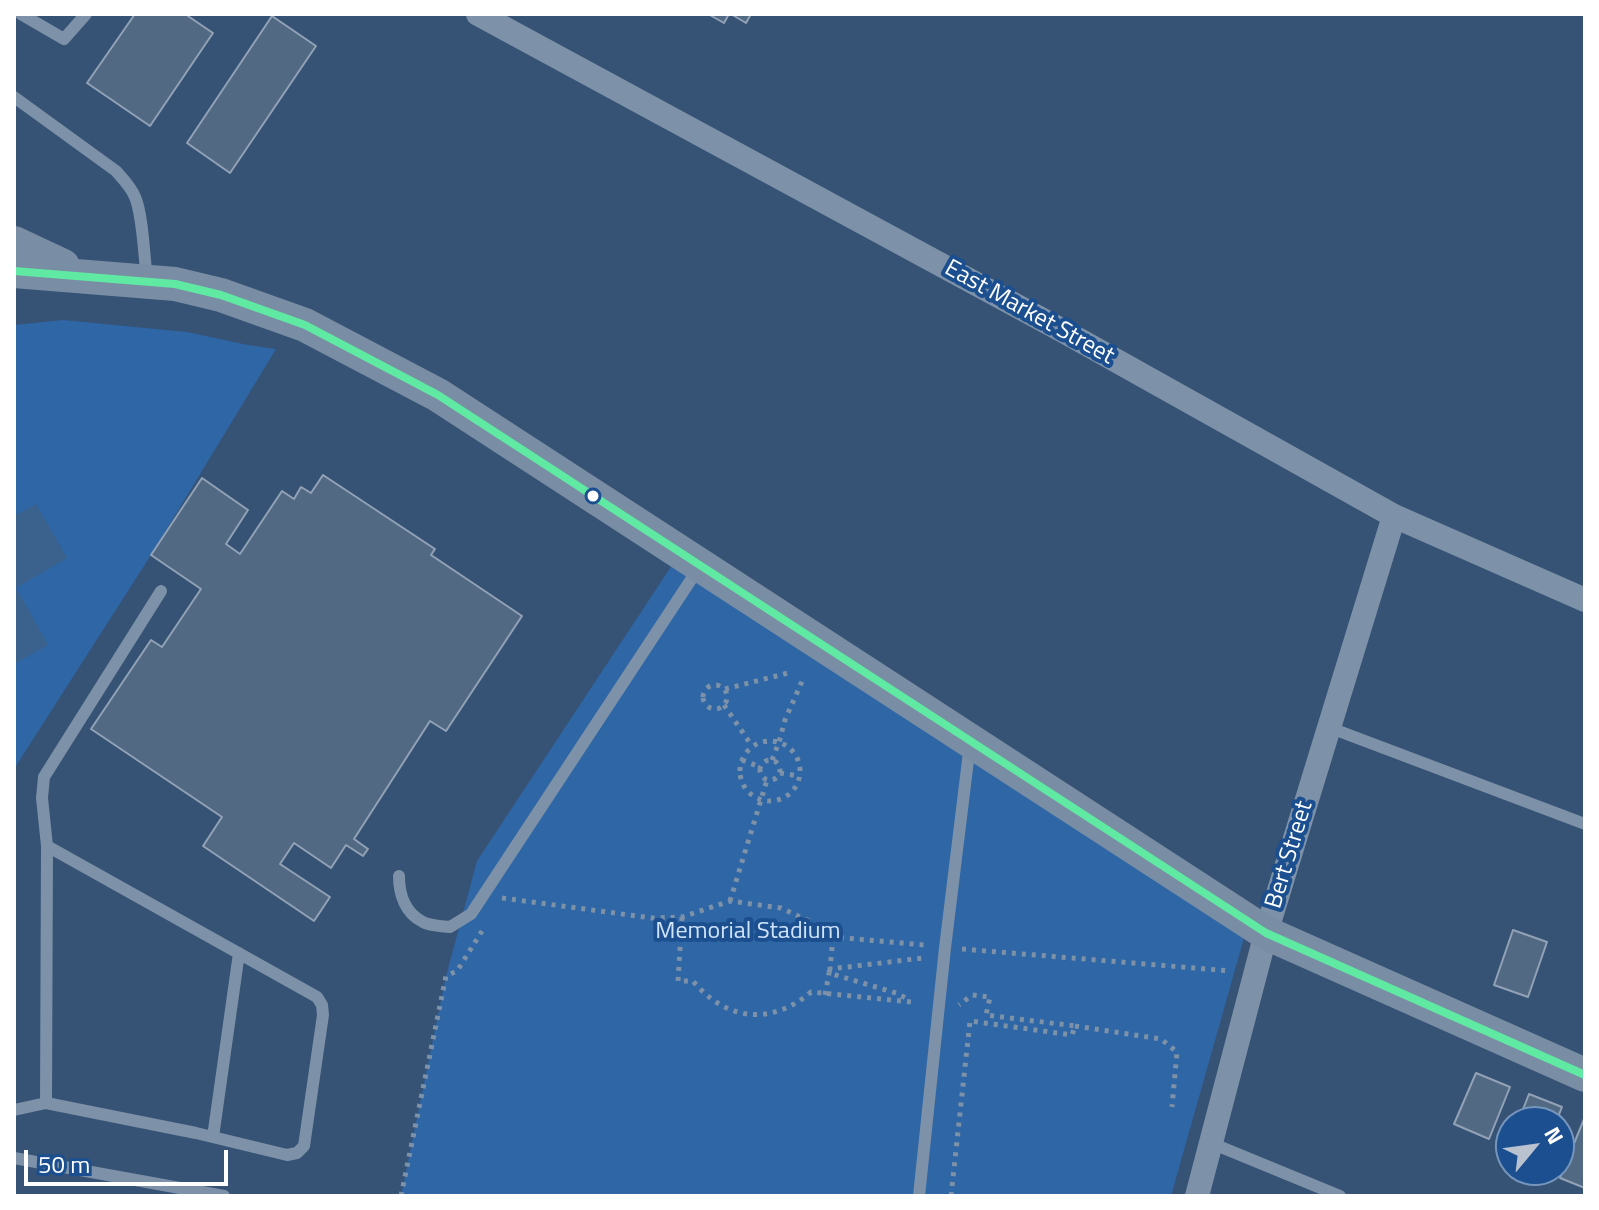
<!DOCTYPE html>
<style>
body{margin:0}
#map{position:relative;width:1599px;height:1210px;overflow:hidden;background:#365274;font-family:"Titillium Web",sans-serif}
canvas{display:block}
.frame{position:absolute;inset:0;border:16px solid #fff;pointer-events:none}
.north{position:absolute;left:1495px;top:1106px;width:80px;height:80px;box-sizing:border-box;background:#1b4f8f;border:2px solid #7695bc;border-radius:50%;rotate:61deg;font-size:22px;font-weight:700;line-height:32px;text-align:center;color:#fff}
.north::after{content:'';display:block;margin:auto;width:28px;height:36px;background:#b9c2ce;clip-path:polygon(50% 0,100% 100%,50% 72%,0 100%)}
.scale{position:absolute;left:24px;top:1150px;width:204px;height:36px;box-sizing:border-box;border:4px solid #fff;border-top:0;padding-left:10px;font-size:24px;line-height:28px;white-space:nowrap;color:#fff;-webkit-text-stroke:6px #1b4f8f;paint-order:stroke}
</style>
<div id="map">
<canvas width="1599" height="1210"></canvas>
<div class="frame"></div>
<div class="north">N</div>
<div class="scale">50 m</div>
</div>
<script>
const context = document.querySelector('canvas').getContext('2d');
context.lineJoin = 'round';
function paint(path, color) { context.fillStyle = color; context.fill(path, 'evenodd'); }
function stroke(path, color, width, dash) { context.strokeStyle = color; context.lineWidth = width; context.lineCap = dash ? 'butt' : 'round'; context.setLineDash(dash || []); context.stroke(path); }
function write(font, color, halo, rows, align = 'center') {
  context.font = font + ' "Titillium Web",sans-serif'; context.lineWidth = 8; context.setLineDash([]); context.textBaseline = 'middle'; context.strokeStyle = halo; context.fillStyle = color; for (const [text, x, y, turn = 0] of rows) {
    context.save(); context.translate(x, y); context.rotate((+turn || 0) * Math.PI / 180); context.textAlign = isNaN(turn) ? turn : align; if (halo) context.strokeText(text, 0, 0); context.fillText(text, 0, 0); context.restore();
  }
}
const green = new Path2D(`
 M63,320L187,332L248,345L276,349L151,555L14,769V325Z
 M672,565L1244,938L1171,1196H401L446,976L477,861Z`);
const water = new Path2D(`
 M36,504L67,558L16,588L48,645L14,664V516Z`);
const building = new Path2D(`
 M135,14H185L213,33L150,126L87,83Z
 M708,14H729L724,23Z
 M731,14H751L746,23Z
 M272,16L316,46L230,173L187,143Z
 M323,475L435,549L431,555L522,616L446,731L430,721L354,839L368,849L363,856L346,845L331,868L294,843L280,864L330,897L314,921L203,846L222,817L91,729L151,640L162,647L201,589L151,555L202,478L248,510L226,544L240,554L282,491L294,499L301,487L311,493Z
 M1513,930L1547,942L1528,997L1494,985Z
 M1476,1073L1510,1087L1489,1139L1454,1124Z
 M1529,1094L1562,1107L1556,1122H1518Z
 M1584,1119H1585V1188L1560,1178Z`);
const path = new Path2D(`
 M703 697a12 12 0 1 1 24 0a12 12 0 1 1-24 0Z
 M725,689L792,672
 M724,705L752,746
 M740 771a30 30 0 1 1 60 0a30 30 0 1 1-60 0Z
 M760 770a10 10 0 1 1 20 0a10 10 0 1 1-20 0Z
 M742,760L760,767
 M772,760L779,742L785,720L803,679
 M780,773L799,776
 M502,898L652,918L682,917L730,901L781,908L809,921L833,937L924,945
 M730,901L767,780
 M682,917L678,981H693C726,1021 771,1026 811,992L912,1002
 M833,937L830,969L923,958
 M962,949L1231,971
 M830,969L829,973L896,993L908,999
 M825,995L829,973
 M1075,1026L1161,1039L1177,1052L1172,1107
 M401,1196L446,976L457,971L482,931
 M951,1196L970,1021L1072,1035L1075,1026L986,1015L990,997L972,995L959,1005`);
const service = new Path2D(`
 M21,14L64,39L86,14
 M14,97L116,171C123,179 131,187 135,197C143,215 144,258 147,279
 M1328,727L1585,824
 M399,876C399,894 405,913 423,922C430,926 442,926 450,927L471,914L700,566
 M46,1103L47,846L42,798L44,777L161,591
 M14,1110L46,1103L196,1133L287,1155L297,1153L304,1146L323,1015L322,1005L317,997L47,846
 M213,1137L239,953
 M1211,1143L1340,1196
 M14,1158L224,1196
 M919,1196L945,948L970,744`);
const minor = new Path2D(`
 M478,14L1065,332L1394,516L1585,600
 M1197,1196L1266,933L1394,516`);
const secondary = new Path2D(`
 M14,243L63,266
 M14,271L175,284L221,295L305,325L438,395L1266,933L1585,1075`);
const bus1 = new Path2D(`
 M14,271L175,284L221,295L305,325L438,395L1266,933L1585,1075`);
const markers = [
 [593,496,7,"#fff"]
];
const streetNames = [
 ["East Market Street",1029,313,29],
 ["Bert Street",1290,855,-73]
];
const parkNames = [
 ["Memorial Stadium",748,932]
];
paint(green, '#2f66a5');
paint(water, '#3b618d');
paint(building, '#526984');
stroke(building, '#92a2b6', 2);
stroke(path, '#7d92a8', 5, [4, 6]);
stroke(service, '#7d92a8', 12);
stroke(minor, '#7d92a8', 24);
stroke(secondary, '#798da4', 34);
stroke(bus1, '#60e9a3', 8);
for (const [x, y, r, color] of markers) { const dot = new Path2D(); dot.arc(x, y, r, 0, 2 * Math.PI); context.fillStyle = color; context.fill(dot); stroke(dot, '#1b4f8f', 3); }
write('24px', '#fff', '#1b4f8f', streetNames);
write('24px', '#cfe3fa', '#1b4f8f', parkNames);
</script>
